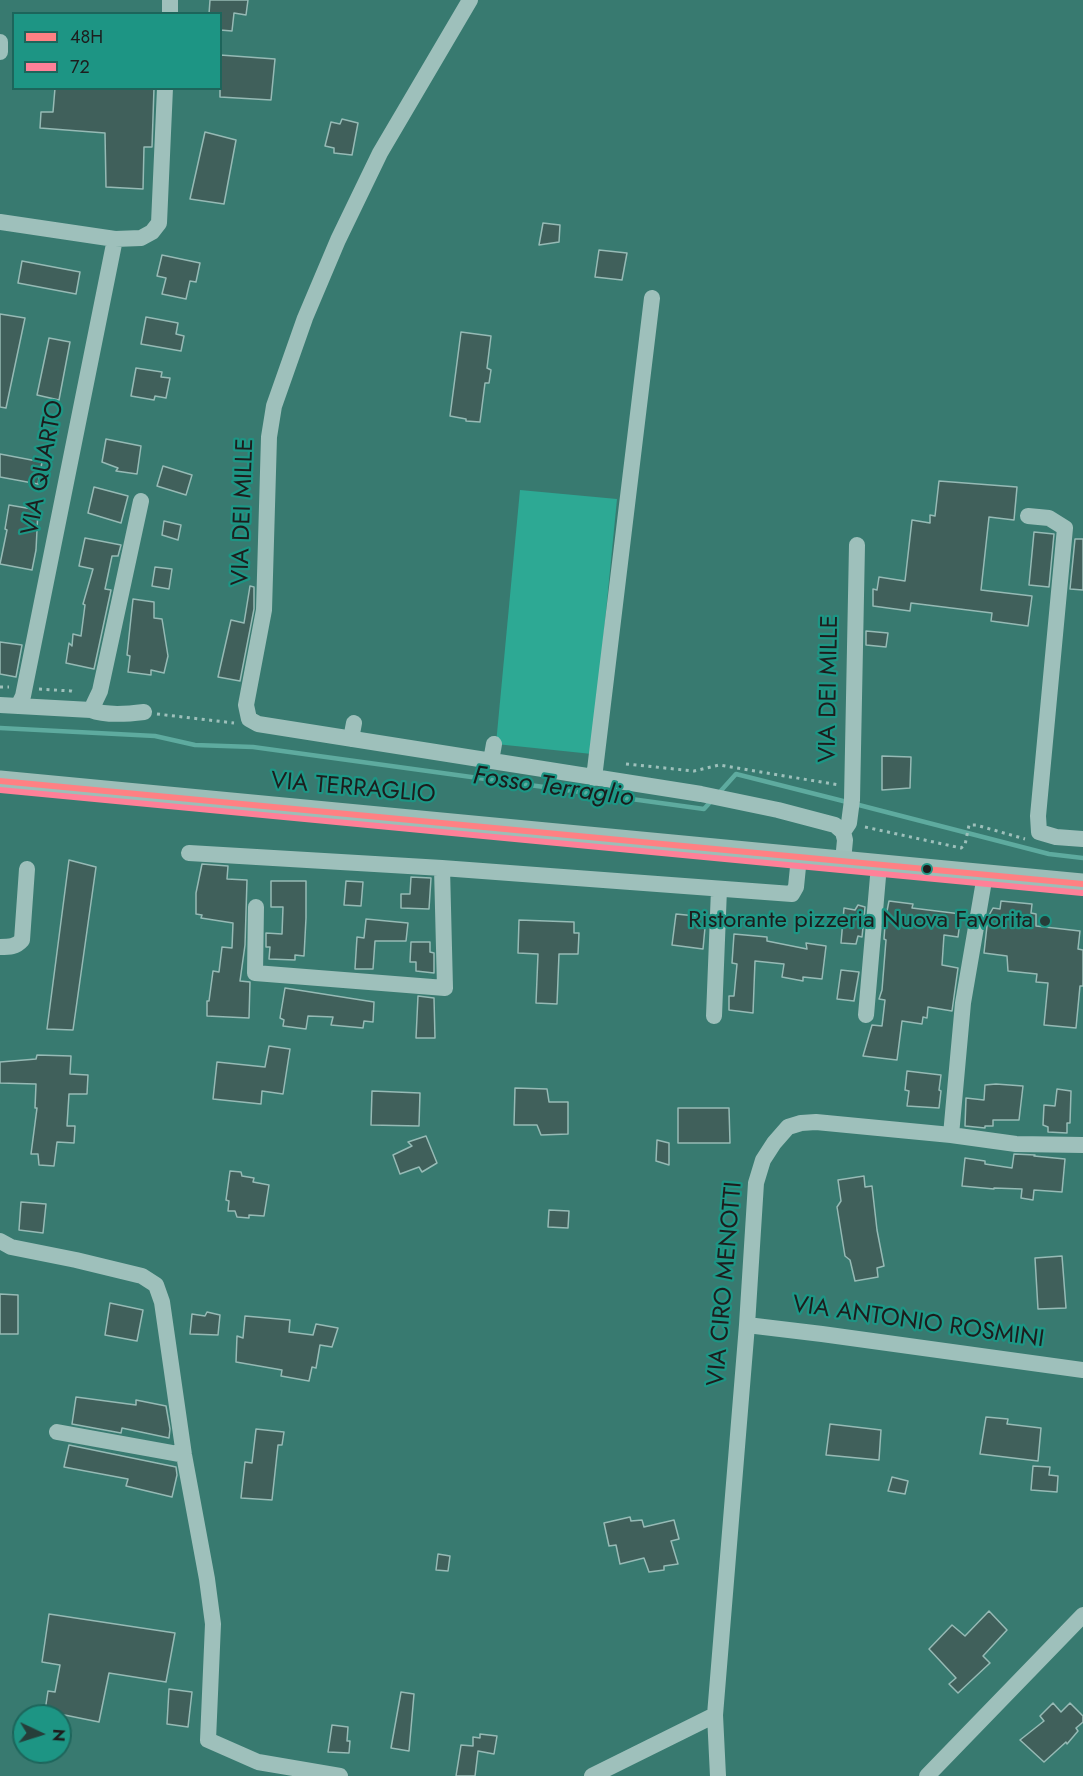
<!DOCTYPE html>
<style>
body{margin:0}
#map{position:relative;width:1083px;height:1776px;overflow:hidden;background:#387a70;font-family:Jost,sans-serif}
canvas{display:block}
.legend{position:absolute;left:12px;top:12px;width:210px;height:78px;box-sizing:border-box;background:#1d9584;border:2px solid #1d655b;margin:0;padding:8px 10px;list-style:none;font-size:18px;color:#1d1d1d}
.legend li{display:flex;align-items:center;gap:12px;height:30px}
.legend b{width:30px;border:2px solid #1d655b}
.north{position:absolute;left:12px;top:1704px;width:60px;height:60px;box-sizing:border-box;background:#1d9584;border:2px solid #1d655b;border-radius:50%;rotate:94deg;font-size:16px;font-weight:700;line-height:24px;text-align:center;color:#1d1d1d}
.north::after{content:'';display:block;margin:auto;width:21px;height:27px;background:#263e3a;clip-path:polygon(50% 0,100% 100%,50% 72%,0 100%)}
</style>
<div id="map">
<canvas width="1083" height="1776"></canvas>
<ul class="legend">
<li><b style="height:8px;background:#ff8083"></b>48H</li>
<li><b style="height:8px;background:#ff8098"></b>72</li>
</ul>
<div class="north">N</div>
</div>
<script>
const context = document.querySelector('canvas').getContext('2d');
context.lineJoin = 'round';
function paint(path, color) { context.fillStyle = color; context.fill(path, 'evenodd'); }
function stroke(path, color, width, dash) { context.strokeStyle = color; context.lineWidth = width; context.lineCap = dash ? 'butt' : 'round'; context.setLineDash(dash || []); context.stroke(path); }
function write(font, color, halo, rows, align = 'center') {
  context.font = font + ' Jost,sans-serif'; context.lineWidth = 4.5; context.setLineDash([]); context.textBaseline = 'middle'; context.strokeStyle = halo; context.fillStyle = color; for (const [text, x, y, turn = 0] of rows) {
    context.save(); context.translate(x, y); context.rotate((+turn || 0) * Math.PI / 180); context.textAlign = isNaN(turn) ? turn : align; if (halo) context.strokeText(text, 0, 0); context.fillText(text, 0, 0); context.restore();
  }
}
const green = new Path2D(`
 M520,490L617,499L592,754L496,744Z`);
const stream = new Path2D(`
 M0,728L155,736L195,745L253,747L704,809L712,800
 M718,794L736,774L847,802
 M855,804L1049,854L1083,858`);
const building = new Path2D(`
 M210,0H248L246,15L234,13L232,31L220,30V14H209Z
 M220,55L275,59L271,100L220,97Z
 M55,88H154L152,147H144L143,189L106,187L105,133L40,128L41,112H53Z
 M342,119L358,123L352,155L334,153V148L325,146L331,122L340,124Z
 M205,132L236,140L224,204L190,199Z
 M543,223L560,225L559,242L539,245Z
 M599,250L627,253L622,280L595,277Z
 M162,255L200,263L196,282L190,281L186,299L162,294L166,278L157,276Z
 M22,261L80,272L76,294L18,283Z
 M0,314L25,318L6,408L0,407Z
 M146,317L178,323L176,334L184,336L181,351L141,344Z
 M461,332L491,336L487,368L491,370L489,383H485L480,422L466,421V419L450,416Z
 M49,338L70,342L59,400L37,395Z
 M136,368L162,372L161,377L170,378L166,398L155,396L154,400L131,396Z
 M106,439L141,446L137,474L116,471L118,468L102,462Z
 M0,454L42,462L38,484L0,477Z
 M163,466L192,475L186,495L157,486Z
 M939,481L1017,487L1014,520L989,517L981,590L1032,596L1028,626L991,621L992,613L911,603L910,611L873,606V589L877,590L879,577L905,581L912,520L930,523V515L935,516Z
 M94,487L128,496L121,523L88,513Z
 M9,505L38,510L36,550L32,570L0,564L7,530L5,529Z
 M164,521L181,525L178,540L162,535Z
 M1034,532L1054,534L1049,587L1029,585Z
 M85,538L121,545L118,556H112L105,589L111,590L94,669L66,663L69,643L72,646L73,634L81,636L85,605L83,604L93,569L79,566Z
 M1075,539H1083V590L1070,589Z
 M155,567L172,569L169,589L152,586Z
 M250,586L254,587V609L240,681L218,677L231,620L244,623Z
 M133,599L154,602V618L162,619L168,656L164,673L151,670V675L128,672L130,656L127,655Z
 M866,631L888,633L886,647L866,645Z
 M0,642L22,645L16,677L0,674Z
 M882,756L911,757L910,788L882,790Z
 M69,860L96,867L73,1030L47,1029Z
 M202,864L228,866L227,879L247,880L245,945L240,981L250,982L249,1018L207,1016V1001H209L213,971L219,972L222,947L232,948L233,923L201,918L202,915L196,914V893Z
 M411,877L431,878L429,909L401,908V894H410Z
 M271,881H306V918L304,956L295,955V960L269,959L270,947H266V933L282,934L283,907H271Z
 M346,881L363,882L361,906L344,905Z
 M889,901L913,904L912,908L961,914L958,937L944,935L942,965L958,968L952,1011L928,1007L927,1018L923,1017L922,1024L902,1021L897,1060L863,1056L872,1025L882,1026L885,1000L879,999L882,990L886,940L884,939L886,911H887Z
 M1001,901L1032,904L1031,913L1036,914V926L1080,931L1078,949L1083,950V986H1080L1076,1028L1044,1025L1048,983L1036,982L1037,974L1008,971L1007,956L984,953L988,917L993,908L1000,909Z
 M858,905L865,907L862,937L858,936L856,944L841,943L844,908L855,910Z
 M676,914L706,917L703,949L672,945Z
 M366,919L408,923L406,941H375L373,969H355L357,937L364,938Z
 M519,920L574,922V933H579L578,954H559L557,1004L536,1003L538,954L518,953Z
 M734,934L767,937V941L807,949L806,943L826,946L822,979L803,977V981L782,977L784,964L755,961L753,1013L729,1010V996H734L737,964L732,963Z
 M411,942H430V952L434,953V973L416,971V962H410Z
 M841,970L859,972L854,1001L837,999Z
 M285,988L374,1002L373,1022L364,1021L363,1028L331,1025L333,1017L308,1016L306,1029L283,1026L284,1020L280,1018Z
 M418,996L434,998L435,1038H416Z
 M269,1046L290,1049L283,1094L262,1091L261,1104L213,1099L217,1062L265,1067Z
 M37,1055L71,1056L70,1074L88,1075L87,1094H69L67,1126H75L74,1143L57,1142L54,1166L39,1165L38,1154H31L37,1108H35L36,1084L0,1083V1062L36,1059Z
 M907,1071L941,1075L939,1090L941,1091L939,1108L907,1106L909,1091L905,1090Z
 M996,1084L1023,1086L1019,1120H993V1126H985V1128L965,1126L966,1098L984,1100L985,1085Z
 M515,1088L547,1089L549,1102H568V1134L541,1135L537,1125H514Z
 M1057,1089L1071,1091L1070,1123H1067V1133L1048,1132V1127L1043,1125L1044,1105L1055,1106Z
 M372,1091L420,1093L419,1126L371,1125Z
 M678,1108H729L730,1143H678Z
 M426,1136L437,1163L422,1172L419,1167L400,1174L393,1155L412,1146L408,1142Z
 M657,1140L669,1143V1165L656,1161Z
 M1014,1154L1035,1155L1034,1156L1065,1159L1062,1192L1034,1190L1033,1200L1021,1198L1022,1189L994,1188V1189L962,1186L965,1158L985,1161V1164L1012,1168Z
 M230,1171L241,1172L242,1176L254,1178L253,1182L269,1185L264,1216L249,1215V1218L237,1217L235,1211H228L229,1201L226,1200Z
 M864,1176L865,1187L872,1186L877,1230L884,1266L877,1268L878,1277L855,1281L850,1260L845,1256L837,1207L841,1201L838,1180Z
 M21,1202L46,1204L43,1233L19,1230Z
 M549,1210L569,1211L568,1228L548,1227Z
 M1062,1256L1066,1308L1038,1309L1035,1258Z
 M0,1294L18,1295V1334H0Z
 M110,1303L143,1310L137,1341L105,1335Z
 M207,1312L220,1315L218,1335L190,1334L192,1314L205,1316Z
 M245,1316L290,1320L289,1332L313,1335L316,1324L338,1328L332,1347L320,1345L316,1368L312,1367L309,1381L281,1376L282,1370L236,1362L237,1336L243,1338Z
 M76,1397L136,1405V1400L166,1406L170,1429L169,1438L122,1428L121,1433L72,1424Z
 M986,1417L1008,1419L1007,1424L1041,1428L1038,1461L980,1454Z
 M830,1424L881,1430L879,1460L826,1455Z
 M256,1429L284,1432L282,1445H278L272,1500L241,1498L245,1462L252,1463Z
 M69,1445L176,1467L177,1475L172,1497L126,1486L128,1479L64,1467Z
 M1033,1466L1050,1467L1049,1475L1058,1476L1057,1492L1031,1490Z
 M892,1477L908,1481L905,1494L888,1491Z
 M630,1517L631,1521L642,1520L644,1527L674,1520L679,1539L671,1541L678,1564L664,1566V1570L649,1572L644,1558L620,1564L616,1545L609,1546L604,1523Z
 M438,1554L450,1556L448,1571L436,1570Z
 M989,1611L1007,1630L983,1656L990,1663L958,1693L949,1684L956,1678L929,1649L952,1625L965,1636Z
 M49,1614L175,1633L166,1682L109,1673L99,1722L45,1711L48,1691L55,1692L60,1665L42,1662Z
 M169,1689L192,1692L188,1727L167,1724Z
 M401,1692L414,1694L409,1751L391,1748Z
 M1053,1703L1061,1712L1070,1703L1083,1716V1722L1076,1728L1078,1731L1067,1744L1066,1742L1044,1762L1020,1740L1044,1721L1040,1716Z
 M332,1725L348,1727L347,1741H350L349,1753L328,1752Z
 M480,1734L497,1736L494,1754L478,1751L475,1776H456L461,1745L473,1746V1737L480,1738Z`);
const path = new Path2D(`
 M0,687H9
 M39,689L71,691L74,692
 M157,714L234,723
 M626,764L694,771L719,765L839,785
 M865,827L961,848L965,845L969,825H976L1025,839`);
const minor = new Path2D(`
 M470,0L380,153L338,240L305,318L274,406L269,437L264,610L246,705L249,719L258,724L701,794L778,810L835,825L843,832L845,840L843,861
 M170,14V0
 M0,42V52
 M0,222L115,239L141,238L152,232L159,223L165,88
 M1028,516L1049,518L1065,528L1038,816L1039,832L1056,837L1083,839
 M0,705L91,710C106,716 128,714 144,712
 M18,706L23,696L115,239
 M91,710L100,691L141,501
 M351,739L354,723
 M491,761L494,744
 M594,778L652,298
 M843,832L849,823L852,800L857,545
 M189,853L442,868L792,894L796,887L799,857
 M256,907L255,973L445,988L442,868
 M0,947C9,947 16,947 22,940L27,869
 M866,1015L879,865
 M714,1016L719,889
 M951,1135L963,1003L985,875
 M0,1241L11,1247L76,1260L142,1276L156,1285L162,1302L184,1455L207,1579L213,1624L208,1740L258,1762L340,1776
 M747,1325L822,1334L1083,1370
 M57,1432L184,1455
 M715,1715L718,1776
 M592,1776L715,1715L747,1325L756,1183L763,1160L774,1143L788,1127L801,1123L816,1122L951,1135L1016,1144L1083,1145
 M927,1776L1083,1615`);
const major = new Path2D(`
 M0,781L1083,884`);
const bus1 = new Path2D(`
 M0,781L1083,884`);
const bus2 = new Path2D(`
 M0,790L1082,893`);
const markers = [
 [927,869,5,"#1d1d1d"],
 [1045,921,6,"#263e3a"]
];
const streetNames = [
 ["VIA QUARTO",44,468,-79],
 ["VIA DEI MILLE",244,512,-88],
 ["VIA DEI MILLE",830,689,-89],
 ["VIA TERRAGLIO",353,789,5],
 ["VIA CIRO MENOTTI",726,1284,-85],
 ["VIA ANTONIO ROSMINI",918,1323,8]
];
const poiNames = [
 ["Ristorante pizzeria Nuova Favorita",1033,921]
];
const waterNames = [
 ["Fosso Terraglio",553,788,8]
];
paint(green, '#2da994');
stroke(stream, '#5eab9f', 4.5);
paint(building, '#40605b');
stroke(building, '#96bab5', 1.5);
stroke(path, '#9ec0bb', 3, [3, 4.5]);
stroke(minor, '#9ec0bb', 16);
stroke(major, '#9cbeb8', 21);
stroke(bus1, '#ff8083', 6);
stroke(bus2, '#ff8098', 6);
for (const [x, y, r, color] of markers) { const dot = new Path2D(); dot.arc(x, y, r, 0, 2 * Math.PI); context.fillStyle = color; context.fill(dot); stroke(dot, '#1d9584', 2); }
write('24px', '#1d1d1d', '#1d9584', streetNames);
write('24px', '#1d1d1d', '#1d9584', poiNames, 'right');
write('italic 26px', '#1a1c1c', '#1d9584', waterNames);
</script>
